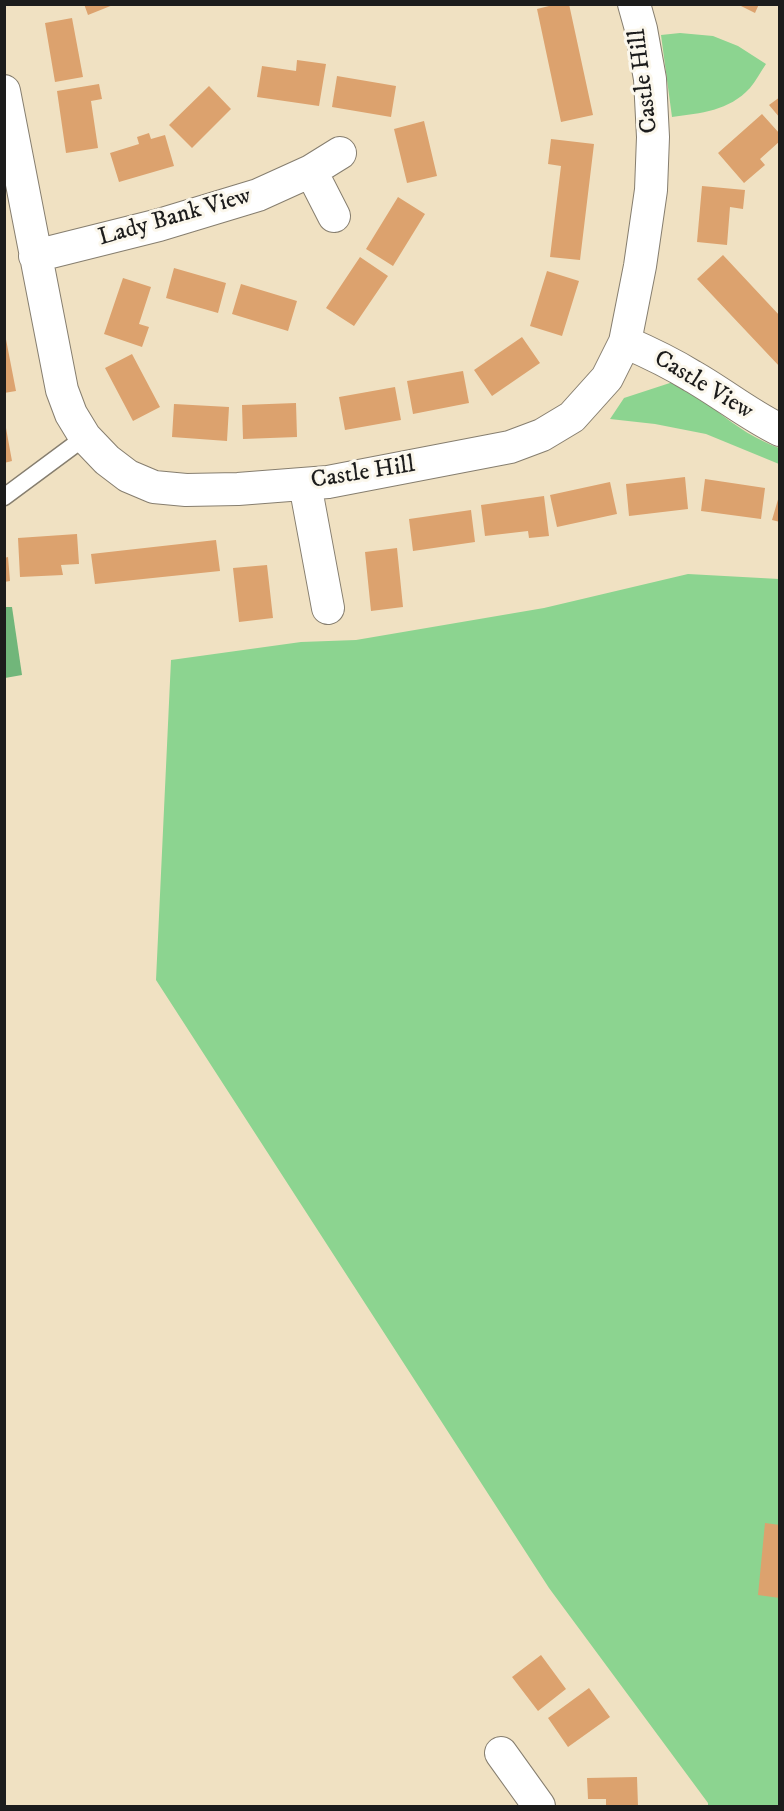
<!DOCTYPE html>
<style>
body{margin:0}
#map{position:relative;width:784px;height:1811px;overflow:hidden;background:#f0e1c2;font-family:"IM FELL DW Pica",serif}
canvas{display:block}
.frame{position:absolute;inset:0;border:6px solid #1c1c1c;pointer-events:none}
</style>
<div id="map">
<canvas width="784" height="1811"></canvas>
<div class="frame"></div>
</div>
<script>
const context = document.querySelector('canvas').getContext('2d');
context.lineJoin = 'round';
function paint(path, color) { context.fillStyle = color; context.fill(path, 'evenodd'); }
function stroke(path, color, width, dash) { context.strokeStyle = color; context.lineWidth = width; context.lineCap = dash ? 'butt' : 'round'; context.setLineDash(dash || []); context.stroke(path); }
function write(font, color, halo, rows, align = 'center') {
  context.font = font + ' "IM FELL DW Pica",serif'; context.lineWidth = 6; context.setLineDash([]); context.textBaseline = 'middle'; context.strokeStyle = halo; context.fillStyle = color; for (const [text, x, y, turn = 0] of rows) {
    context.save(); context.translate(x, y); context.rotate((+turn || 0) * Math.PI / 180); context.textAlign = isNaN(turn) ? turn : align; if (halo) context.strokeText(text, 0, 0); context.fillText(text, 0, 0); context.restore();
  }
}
const green = new Path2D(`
 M680,33L713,36L738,46L766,64C761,71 756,81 750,88C729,111 701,113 672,117L661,35Z
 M676,381C693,386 704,401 718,412C737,427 757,440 779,448V464L706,434L655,424L610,419L624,398Z
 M688,574L779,579V1806H708V1803L549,1588L156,980L171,660L301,642L356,640L544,608Z`);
const forest = new Path2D(`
 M5,607H12L22,675L5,678Z`);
const building = new Path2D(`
 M84,4H113V5L88,15Z
 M557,4H569L593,115L561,122L537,9Z
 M737,4H759L755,13Z
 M72,18L83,77L55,82L45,23Z
 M297,60L326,64L319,106L257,97L262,66L296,71Z
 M337,76L396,86L391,117L332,107Z
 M99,84L102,99L91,101L98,148L66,153L57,91Z
 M209,86L231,109L192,148L169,125Z
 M780,97V118L769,105Z
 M762,114L780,134V141L760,159L765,165L744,183L718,153Z
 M424,121L437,176L407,183L394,129Z
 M149,133L151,139L165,135L174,166L119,182L110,153L139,144L137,137Z
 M551,139L594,144L580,260L550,257L561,166L548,164Z
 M702,186L745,190L743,209L730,207L727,245L697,242Z
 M398,197L425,214L393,266L366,249Z
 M723,255L780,316V367L697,279Z
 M360,257L388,276L354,326L326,308Z
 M174,268L226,283L218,313L166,298Z
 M547,271L579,281L562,336L530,326Z
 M123,278L151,287L139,324L149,327L142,347L104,334Z
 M241,284L297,301L288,331L232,314Z
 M4,329L16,391L4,393Z
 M522,337L540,363L492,396L474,370Z
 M132,354L160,407L133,421L105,368Z
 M463,371L469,403L413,414L407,381Z
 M395,387L401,420L345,430L339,397Z
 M296,403L297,437L243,439L242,405Z
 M174,404L229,407L227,441L172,437Z
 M6,428L12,461L4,463V429Z
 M685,477L688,509L629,516L626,484Z
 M705,479L765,488L761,519L701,511Z
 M610,482L617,514L557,527L550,495Z
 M544,496L549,536L529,538L528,531L485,536L481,505Z
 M779,496H780V522L772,520Z
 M471,510L475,542L413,551L409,519Z
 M77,534L79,564L61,565L63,575L20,577L18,538Z
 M216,540L220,571L95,584L91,554Z
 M397,548L403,607L371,611L365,552Z
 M8,557L10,581L4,582V558Z
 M267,565L273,618L239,622L233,568Z
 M765,1523L780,1525V1598L758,1595Z
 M541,1655L566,1689L538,1711L512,1677Z
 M589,1688L610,1717L568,1747L548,1718Z
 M637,1777L638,1806H606V1799H588L587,1778Z`);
const service = new Path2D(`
 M4,497L85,437`);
const minor = new Path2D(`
 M4,91L62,390L71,414L85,437L107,460L128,476L154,487L186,490L238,489L328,482L510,447L542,435L572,417L607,378L625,342L640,266L651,190L653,137L650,79L641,29L634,4
 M311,171L334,216
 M35,256L159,225L258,195L311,171L340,153
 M625,342C648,352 671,363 692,376C722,393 749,415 780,430
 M305,484L328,608
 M501,1753L539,1806`);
const streetNames = [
 ["Castle Hill",645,81,-97],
 ["Lady Bank View",175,218,-16],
 ["Castle View",703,386,31],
 ["Castle Hill",363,474,-9]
];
paint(green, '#8cd490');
paint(forest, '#71b67a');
paint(building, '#dca26e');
stroke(service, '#867e6f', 19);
stroke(minor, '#867e6f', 34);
stroke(service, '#fff', 16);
stroke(minor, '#fff', 32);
write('24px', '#1c1c1c', '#fbf7ec', streetNames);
</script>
